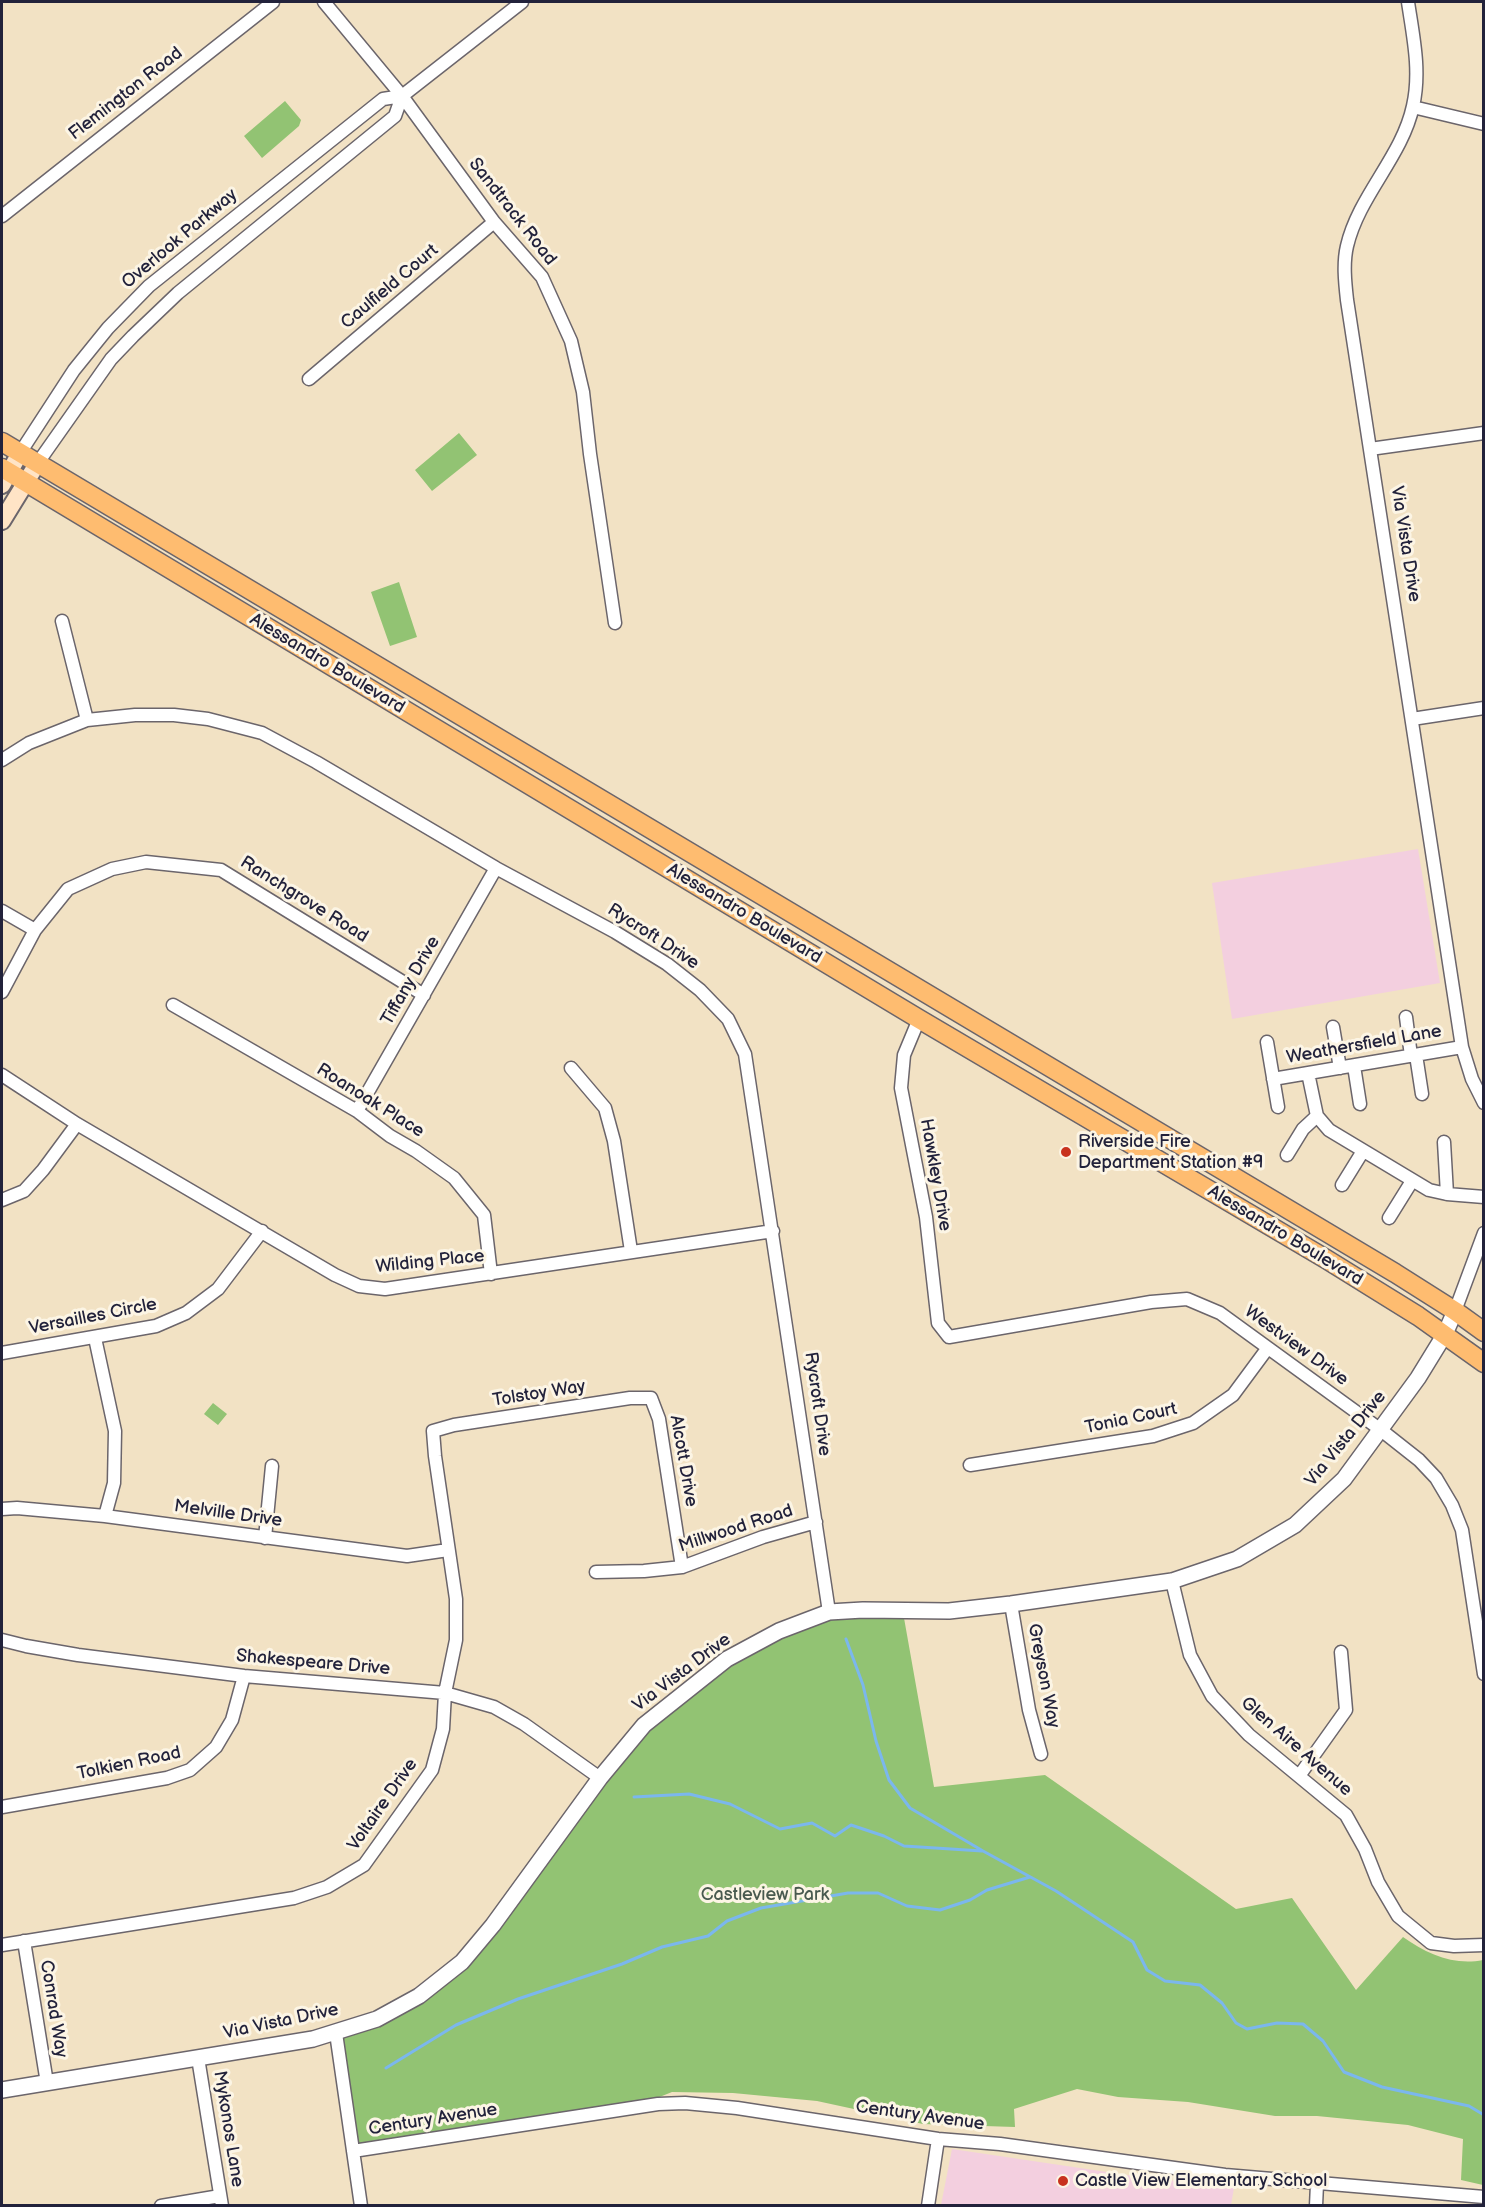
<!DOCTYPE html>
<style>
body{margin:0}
#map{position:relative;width:1485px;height:2207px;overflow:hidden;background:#f2e2c4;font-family:"Balsamiq Sans",sans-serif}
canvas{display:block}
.frame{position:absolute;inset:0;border:3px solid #22223b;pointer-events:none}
</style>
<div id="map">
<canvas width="1485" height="2207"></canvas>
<div class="frame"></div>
</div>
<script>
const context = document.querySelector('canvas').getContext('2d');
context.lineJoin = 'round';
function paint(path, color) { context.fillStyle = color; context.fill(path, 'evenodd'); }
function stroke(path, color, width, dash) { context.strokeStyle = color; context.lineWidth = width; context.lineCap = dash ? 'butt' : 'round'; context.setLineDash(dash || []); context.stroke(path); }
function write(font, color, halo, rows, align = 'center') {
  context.font = font + ' "Balsamiq Sans",sans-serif'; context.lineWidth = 6; context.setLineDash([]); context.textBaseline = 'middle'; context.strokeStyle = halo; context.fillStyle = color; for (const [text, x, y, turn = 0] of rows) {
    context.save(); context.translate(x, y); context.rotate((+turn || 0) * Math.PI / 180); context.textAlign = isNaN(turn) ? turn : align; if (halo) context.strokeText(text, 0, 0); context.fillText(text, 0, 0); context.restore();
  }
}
const built = new Path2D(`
 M1418,849L1440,983L1232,1019L1212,883Z
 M952,2149L1127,2175L1234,2188L1231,2205H941Z`);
const green = new Path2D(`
 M285,101L301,120L299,126L262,158L244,136Z
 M459,433L477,455L432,491L415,470Z
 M399,582L417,637L390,646L371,592Z
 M213,1403L227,1414L218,1425L204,1414Z
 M864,1615L904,1618L934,1787L1045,1775L1236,1909L1292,1898L1356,1990L1403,1937C1427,1954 1454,1966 1483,1960V2185L1461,2180L1463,2139L1408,2125L1317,2116H1275L1188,2102L1118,2097L1077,2089L1014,2109L1015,2127L923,2124L817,2101L733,2093L672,2092L627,2110L349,2154L329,2035L447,1976L628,1743L725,1658L828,1619Z`);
const stream = new Path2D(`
 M846,1639L863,1685L876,1741L889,1780L910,1808L983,1851L1056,1891L1133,1942L1147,1970L1165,1981L1200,1985L1222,2003L1236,2023L1247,2029L1277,2023L1303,2024L1323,2041L1344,2072L1382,2087L1469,2106L1484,2115
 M634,1797L689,1794L730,1804L780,1829L812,1823L835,1836L851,1825L884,1836L904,1846L982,1851
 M386,2068L456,2025L518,1999L622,1964L662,1947L708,1936L727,1921L761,1908L848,1893H878L907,1906L940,1910L970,1900L987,1890L1030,1877`);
const minor = new Path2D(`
 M324,2L402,96L494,222L542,277L571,341L583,392L590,454L615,623
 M1408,2C1413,36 1421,71 1413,106C1402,157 1359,195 1347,246C1343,263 1345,282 1347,300L1462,1047L1472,1079L1484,1103
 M1413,107L1484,124
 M2,216L273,2
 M309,379L494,222
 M1370,449L1484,433
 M20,453L74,370L108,328L149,286L383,99L402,96L522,2
 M37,464L111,359L133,336L178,293L395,116L402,96
 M62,621L87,720
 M1412,719L1484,708
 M2,760L29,743L87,720L135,715H174L208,719L262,733L316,762L496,868L615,932L667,964L700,990L728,1019L745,1054L829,1612
 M2,911L35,930
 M2,992L35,930L68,889L112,869L146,862L221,870L424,995
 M173,1005L357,1111L390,1136L416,1151L454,1178L484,1215L491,1274
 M1406,1017L1411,1056
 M919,1019L904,1055L901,1088L926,1217L938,1323L949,1337L1151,1302L1187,1299L1220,1313L1381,1430L1419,1460L1436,1478L1452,1505L1462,1530L1484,1674
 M1333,1027L1340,1068
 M1267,1042L1278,1107
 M1416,1055L1422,1094
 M1354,1066L1360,1104
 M571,1068L605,1108L614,1141L631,1251
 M1308,1073L1317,1116L1329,1130L1429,1190L1447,1194L1484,1197
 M2,1075L77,1124L335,1275L359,1286L385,1289L773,1231
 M1273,1079L1462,1047
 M357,1111L496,868
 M1444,1142L1447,1194
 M1287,1155L1303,1129L1317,1116
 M1342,1185L1363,1151
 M2,1200L24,1191L43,1170L77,1124
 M1389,1218L1412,1181
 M1455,1311L1484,1233
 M95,1338L115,1431L114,1483L105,1516
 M2,1353L156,1326L186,1313L218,1289L262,1231
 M970,1465L1153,1436L1193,1423L1233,1395L1267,1349
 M2,1509L17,1508L105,1516L407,1556L448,1550
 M265,1538L272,1466
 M596,1572L644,1571L682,1567L763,1537L816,1522
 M1172,1581L1190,1655L1212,1696L1249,1735L1346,1815L1365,1849L1378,1882L1398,1916L1431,1943L1454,1946L1484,1945
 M1011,1604L1029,1710L1041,1754
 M2,1640L26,1646L78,1655L244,1676L445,1693L494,1707L524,1724L600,1778
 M1299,1776L1346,1710L1341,1652
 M2,1807L167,1778L190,1770L216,1747L232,1720L244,1676
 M24,1941L47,2083
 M2,1945L294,1898L327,1887L364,1865L432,1770L443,1729L445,1693L456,1640V1599L435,1456L433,1431L454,1425L630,1398H651L659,1419L682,1567
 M336,2033L361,2206
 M198,2058L222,2206
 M353,2151L658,2104L685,2103L737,2108L938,2139L1000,2144L1225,2175L1484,2197
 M161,2206L220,2196
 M928,2206L938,2139
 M1316,2206L1317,2184`);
const tertiary = new Path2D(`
 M2,2090L313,2039L377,2019L419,1996L462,1962L493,1925L600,1778L644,1725L727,1659L779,1631L829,1612L863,1610L949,1611L1011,1604L1172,1581L1237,1559L1295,1525L1344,1479L1418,1378L1445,1334L1455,1311`);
const secondary = new Path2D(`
 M2,485L20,453
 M2,521L37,464`);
const primary = new Path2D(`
 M2,442L1395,1273L1455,1311L1484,1332
 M2,468L919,1019L1326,1259L1418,1316L1484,1363`);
const markers = [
 [1066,1152,6,"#c8321e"],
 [1063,2181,6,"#c8321e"]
];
const streetNames = [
 ["Flemington Road",126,94,-38],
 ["Sandtrack Road",512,212,52],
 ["Overlook Parkway",180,239,-40],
 ["Caulfield Court",390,287,-40],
 ["Via Vista Drive",1405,544,81],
 ["Alessandro Boulevard",327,664,31],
 ["Ranchgrove Road",304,900,32],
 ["Alessandro Boulevard",744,914,31],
 ["Rycroft Drive",653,937,33],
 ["Tiffany Drive",411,981,-60],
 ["Weathersfield Lane",1364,1045,-10],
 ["Roanoak Place",370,1101,32],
 ["Hawkley Drive",935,1175,80],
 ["Alessandro Boulevard",1285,1236,31],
 ["Wilding Place",430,1262,-6],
 ["Versailles Circle",93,1317,-11],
 ["Westview Drive",1296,1346,36],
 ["Tolstoy Way",539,1394,-9],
 ["Rycroft Drive",817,1404,82],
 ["Tonia Court",1131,1419,-12],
 ["Via Vista Drive",1346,1439,-51],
 ["Alcott Drive",683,1461,80],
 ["Melville Drive",228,1514,8],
 ["Millwood Road",736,1529,-18],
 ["Shakespeare Drive",313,1663,5],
 ["Via Vista Drive",682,1673,-37],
 ["Greyson Way",1043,1676,79],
 ["Glen Aire Avenue",1296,1747,41],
 ["Tolkien Road",129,1764,-12],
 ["Voltaire Drive",383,1805,-55],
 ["Conrad Way",53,2009,81],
 ["Via Vista Drive",281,2022,-12],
 ["Century Avenue",920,2116,8],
 ["Century Avenue",433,2120,-9],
 ["Mykonos Lane",228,2129,81]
];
const poiNames = [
 ["Riverside Fire",1078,1142],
 ["Department Station #9",1078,1163],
 ["Castle View Elementary School",1075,2181]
];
const parkNames = [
 ["Castleview Park",765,1895]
];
paint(built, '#f3cfdf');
paint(green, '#92c373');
stroke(stream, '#7bb7ed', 3);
stroke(minor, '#6b656b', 15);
stroke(tertiary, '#6b656b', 18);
stroke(secondary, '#6b656b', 20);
stroke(primary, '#6b656b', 21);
stroke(minor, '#fff', 12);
stroke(tertiary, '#fff', 15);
stroke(secondary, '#ffe4c6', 16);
stroke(primary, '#febc70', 18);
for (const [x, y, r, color] of markers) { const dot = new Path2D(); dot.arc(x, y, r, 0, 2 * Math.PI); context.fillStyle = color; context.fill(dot); stroke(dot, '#fcf5e5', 2); }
write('18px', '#22223b', '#fcf5e5', streetNames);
write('18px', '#22223b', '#fcf5e5', poiNames, 'left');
write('18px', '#495a4f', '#fcf5e5', parkNames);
</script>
